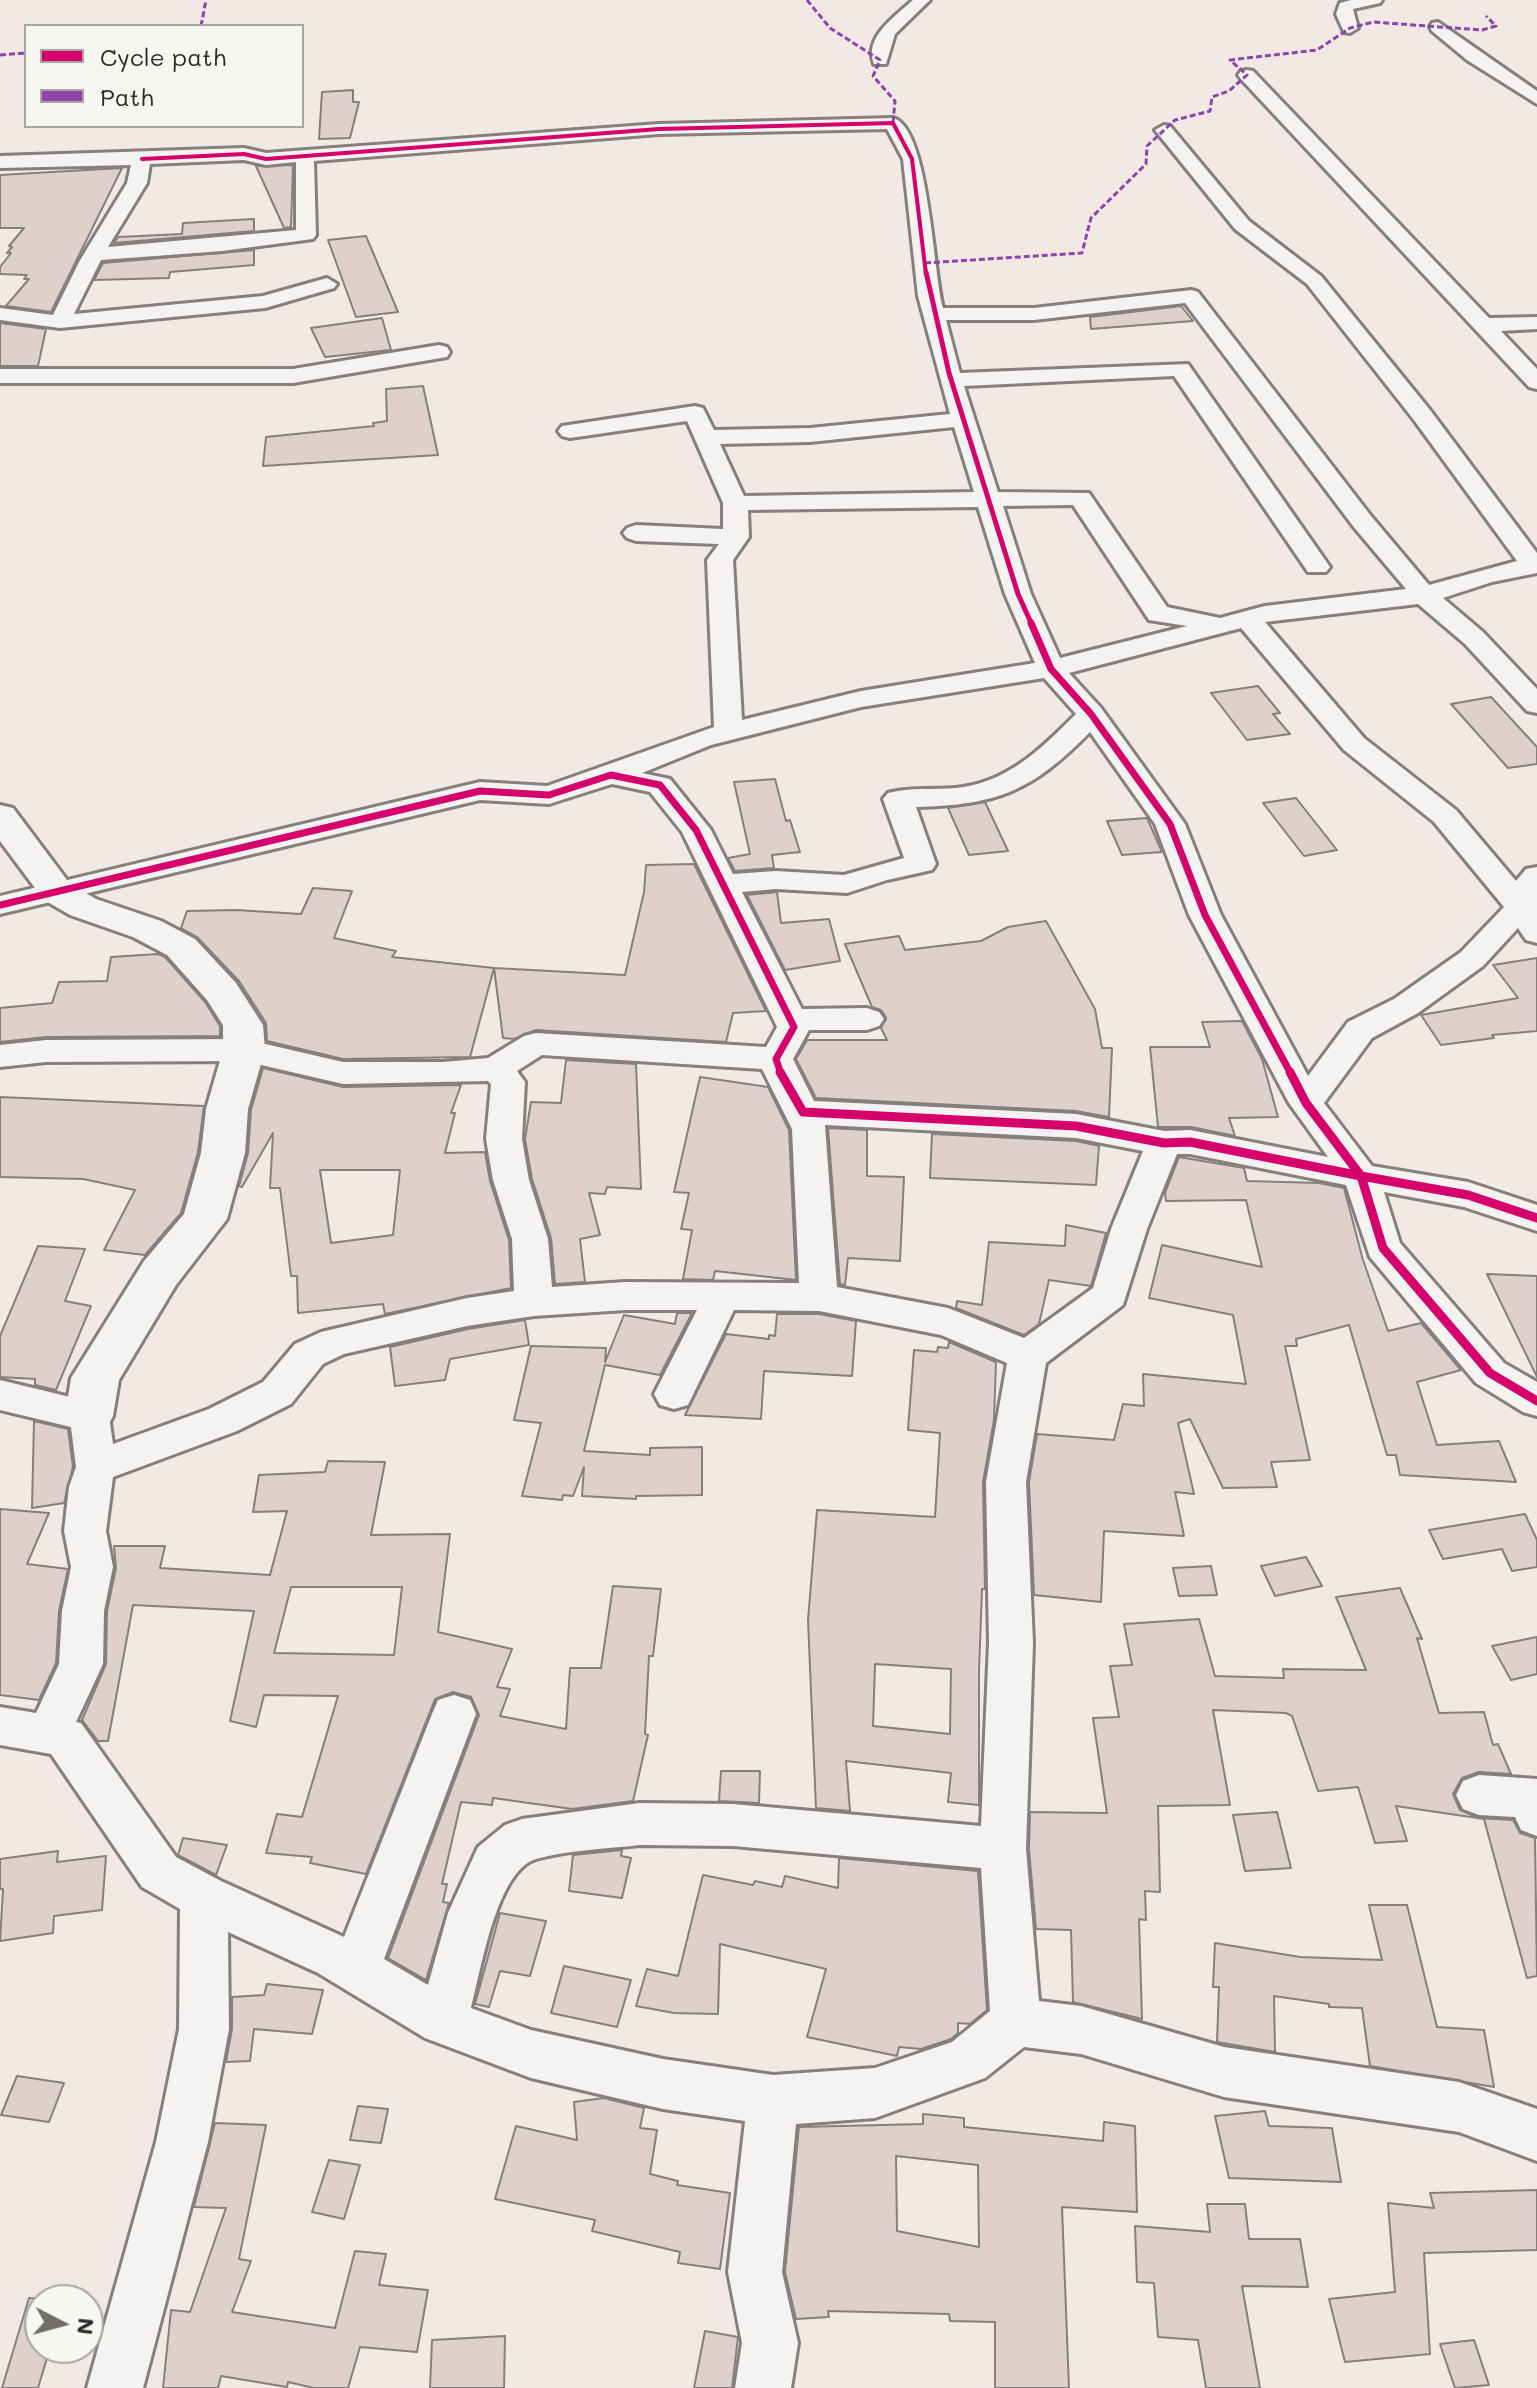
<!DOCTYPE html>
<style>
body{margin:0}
#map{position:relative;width:1537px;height:2388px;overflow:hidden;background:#f2e9e4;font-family:Mali,sans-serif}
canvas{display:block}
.legend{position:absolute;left:24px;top:24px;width:280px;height:104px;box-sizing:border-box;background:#f6f6f2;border:2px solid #a5a5a2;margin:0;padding:10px 14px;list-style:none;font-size:24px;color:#2b2b2b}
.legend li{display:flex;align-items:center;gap:16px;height:40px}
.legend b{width:40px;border:2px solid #a5a5a2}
.north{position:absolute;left:24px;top:2284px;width:80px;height:80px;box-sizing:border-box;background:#f6f6f2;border:2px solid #a5a5a2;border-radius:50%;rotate:96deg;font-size:22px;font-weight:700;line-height:32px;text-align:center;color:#2b2b2b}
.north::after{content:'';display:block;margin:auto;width:28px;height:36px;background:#716e6c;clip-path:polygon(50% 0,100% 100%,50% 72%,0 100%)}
</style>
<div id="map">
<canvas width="1537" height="2388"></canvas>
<ul class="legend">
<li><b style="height:10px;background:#d6006c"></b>Cycle path</li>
<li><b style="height:10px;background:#8e44ad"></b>Path</li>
</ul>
<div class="north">N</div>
</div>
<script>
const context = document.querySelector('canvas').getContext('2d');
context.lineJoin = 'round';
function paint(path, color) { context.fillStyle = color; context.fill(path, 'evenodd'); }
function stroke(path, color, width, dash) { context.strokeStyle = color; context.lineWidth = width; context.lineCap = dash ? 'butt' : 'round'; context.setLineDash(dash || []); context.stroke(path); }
const building = new Path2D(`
 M353,90V102H359L350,138L319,139L322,92Z
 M293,165L291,227L284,228L256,166Z
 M122,168L51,312L6,306L29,279H24L27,275L0,274V267L11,253H7L12,247L9,246L24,228H0V175Z
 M254,219V231L114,243L118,237L182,234L183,223Z
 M366,236L398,312L356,317L328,240Z
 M254,250V265L170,272L169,278L94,280L103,263Z
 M1181,306L1193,321L1091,329L1090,317Z
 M382,318L391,350L325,357L311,328Z
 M0,323L46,329L38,366H0Z
 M423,386L438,455L263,466L266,437L374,426L373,423L387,421L386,389Z
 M1258,686L1280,713L1273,714L1290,734L1247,740L1211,693Z
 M1491,697L1537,747V764L1508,768L1451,704Z
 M775,779L786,821L790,820L800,852L772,855L774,868L735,871L728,858L750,854L734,782Z
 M1296,798L1337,850L1304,856L1263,803Z
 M985,802L1008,851L969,855L948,808Z
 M1147,818L1162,852L1122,855L1107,821Z
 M694,864L766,1011L733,1013L726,1042L536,1030L514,1039L503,1038L494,968L625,975L644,892L646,865Z
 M313,888L352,891L334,938L396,951L392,957L494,968L470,1057L343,1059L267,1041L266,1023L239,981L197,937L181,928L187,911L236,910L301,914Z
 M777,892L781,923L829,919L840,961L785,970L747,895Z
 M1046,921L1095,1009L1102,1048H1112L1109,1117L1076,1111L816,1098L796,1059L807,1040H887L881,1028L886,1017L881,1010L872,1007L845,944L899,936L905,950L981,941L1008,927Z
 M158,954L165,957L205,1002L220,1026V1036L46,1037L0,1042V1008L52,1003L59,982L107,981L111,957Z
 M1537,958V1031L1492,1035L1494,1038L1441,1045L1421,1015L1518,998L1493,965Z
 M1242,1021L1262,1059L1278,1117L1229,1118L1235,1136L1191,1127H1158L1150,1047H1210L1202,1022Z
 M566,1060L636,1064L641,1189L607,1187L605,1194L589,1193L600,1235L580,1239L585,1282L555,1284L551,1238L532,1179L525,1139L531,1102L561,1103Z
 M263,1068L343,1087L461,1085L451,1113H455L445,1153L485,1152L490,1181L509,1240L511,1288L385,1314L383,1304L298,1313L297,1276H291L280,1188H270L273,1133L242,1187L239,1186L248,1153L251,1110ZM320,1170H400L393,1235L331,1243Z
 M700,1077L768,1087L789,1130L796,1280L715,1271L713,1280L683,1279L692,1230L681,1229L689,1193L674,1192Z
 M0,1097L204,1106L198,1152L181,1213L145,1255L104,1250L135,1190L83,1179L0,1177Z
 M828,1128L867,1130V1176L904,1177L900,1261L848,1258L845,1285L840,1284Z
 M932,1134L1076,1141L1099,1146L1096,1185L930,1178Z
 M1179,1157L1244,1168L1247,1181L1319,1183L1344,1188L1363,1260L1388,1331L1421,1323L1461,1370L1417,1382L1437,1445L1499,1441L1516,1482L1400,1475L1396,1455H1387L1349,1325L1296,1339L1297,1346H1285L1310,1460L1271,1462L1277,1487L1223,1488L1190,1419L1178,1423L1194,1494L1175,1492L1184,1536L1104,1531L1101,1602L1034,1595L1029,1482L1037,1434L1114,1440L1123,1404L1144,1406L1143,1374L1246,1384L1233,1315L1149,1298L1162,1245L1262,1267L1246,1200L1166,1201L1165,1193Z
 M1066,1225L1106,1233L1091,1286L1049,1280L1039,1324L1024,1335L956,1308L957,1301L982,1305L989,1242L1065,1246Z
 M38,1246L85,1249L65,1301L91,1306L56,1390L35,1385V1379L0,1377V1336Z
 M1487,1274L1537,1276V1377Z
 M677,1313H692L660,1375L605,1365L584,1451L650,1455V1448L702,1447V1495L636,1496V1499L582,1496L584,1467L573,1496L563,1495L562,1500L522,1496L541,1423L514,1420L531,1346L606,1348L605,1362L624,1315L675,1324Z
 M777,1314H819L856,1321L852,1376L764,1371L761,1419L685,1415L726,1334L769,1339V1335L775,1336Z
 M525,1320L529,1345L450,1359L445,1380L395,1386L390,1347L468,1329Z
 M949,1342L996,1362L994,1420L983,1482L985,1589H982L979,1671V1805L948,1802L951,1773L846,1761L850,1811L816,1808L808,1620L817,1510L935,1517L940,1433L908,1430L914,1350L937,1352L938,1347L948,1348ZM875,1664L951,1669L950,1734L873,1726Z
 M34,1421L68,1429L73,1467L64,1503L32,1508Z
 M328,1461L385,1462L371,1535L450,1534L438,1632L512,1649L497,1687L510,1689L500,1716L566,1729L570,1668H601L613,1586L661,1589L653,1656H649L645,1734L648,1735L633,1801L572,1809L493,1798L492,1805L461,1802L442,1884H447L443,1902L449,1903L426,1980L388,1958L479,1715L471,1697L453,1692L435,1699L366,1874L310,1863L312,1857L266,1853L277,1814L302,1817L338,1696L264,1695L256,1727L230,1721L254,1611L133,1605L108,1741H98L82,1720L106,1664L107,1611L116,1568L114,1546H165L160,1568L270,1575L287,1511L253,1512L259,1475L325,1472ZM291,1587H402L394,1655L274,1653Z
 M0,1509L49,1513L27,1564L68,1569L59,1611L56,1663L39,1700L0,1695Z
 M1525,1514L1537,1540V1567L1512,1571L1502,1549L1443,1559L1429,1530Z
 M1306,1557L1322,1586L1275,1596L1261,1566Z
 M1211,1566L1217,1595L1179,1596L1173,1568Z
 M1400,1588L1422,1639L1417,1638L1439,1713L1484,1712L1493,1745L1498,1744L1511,1774L1479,1772L1462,1778L1453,1794L1460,1810L1479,1818L1513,1820L1520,1833L1535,1838L1537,1976L1527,1978L1484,1819L1396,1806L1407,1841L1375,1843L1358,1787L1318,1791L1292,1716L1286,1713L1213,1710L1230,1805L1158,1806L1160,1892L1145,1891L1146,1920L1139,1919L1142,2019L1073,2002L1071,1930L1036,1929L1029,1849L1030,1812L1107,1813L1093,1718L1119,1717L1110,1666L1132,1665L1124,1624L1199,1619L1215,1676L1284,1678L1283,1669L1366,1670L1336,1597Z
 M1537,1637V1674L1511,1680L1492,1646Z
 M721,1771H760L759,1803L719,1801Z
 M1277,1812L1291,1868L1245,1871L1233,1815Z
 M183,1838L227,1845L216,1875L178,1855Z
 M622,1850L621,1856L631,1858L622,1898L569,1891L573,1855Z
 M58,1851L57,1862L106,1856L102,1910L54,1916L53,1933L0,1941L3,1889H0V1859Z
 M839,1858L978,1871L987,2010L970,2024L958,2023V2033L951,2039L921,2049L899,2047L897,2056L807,2037L826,1969L720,1944L718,2014L674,2013L636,2006L647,1969L678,1976L703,1875L753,1885L755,1881L782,1887L785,1876L838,1888Z
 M1369,1905H1407L1437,2027L1484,2030L1494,2087L1370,2066L1362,2008L1329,2007V2004L1274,1996L1275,2052L1217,2042L1219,1987H1213L1215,1943L1300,1957L1382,1960Z
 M500,1913L546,1921L530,1976L500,1971L489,2007L475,2004Z
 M564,1966L631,1980L617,2027L551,2013Z
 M267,1984L323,1990L312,2034L254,2029L250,2061L226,2062L232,2029V1997L264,1995Z
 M17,2076L64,2083L49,2122L1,2115Z
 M604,2098L644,2108L640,2128L657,2130L650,2174L678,2181L677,2185L730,2193L720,2269L678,2263L680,2252L592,2231L595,2220L495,2199L516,2126L577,2140L574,2102Z
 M358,2106L388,2109L381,2143L350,2140Z
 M1265,2111L1269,2126L1332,2128L1341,2182L1229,2178L1215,2116Z
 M923,2114L964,2118V2127L1103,2141L1104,2122L1135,2126L1137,2212L1062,2207L1069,2388H995V2322L950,2321L949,2314L828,2311L829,2317L796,2319L785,2272L799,2127L923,2124ZM896,2156L978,2165L979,2247L897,2231Z
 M215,2123L266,2125L239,2259L251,2261L232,2312L335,2328L355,2251L386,2254L379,2285L428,2290L417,2352L360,2347L348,2388H314L288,2382L287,2387L221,2376L218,2388H163L171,2310L190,2312L226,2208L194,2207Z
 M329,2160L360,2165L344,2219L312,2212Z
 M1537,2190V2250L1424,2253L1430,2354L1345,2362L1329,2299L1395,2292L1388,2203L1434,2208L1430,2193Z
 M1207,2204H1245L1249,2239H1300L1308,2287L1242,2286L1260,2388H1206L1198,2340L1158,2337L1154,2283L1137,2282L1135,2226L1210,2232Z
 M29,2298L50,2300H40V2348H50L38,2388H2Z
 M705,2331L738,2337L732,2388H694Z
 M505,2336L504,2388H430L432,2340Z
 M1474,2340L1489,2385L1455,2388L1440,2344Z`);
const minor = new Path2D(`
 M913,0H930L895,34L886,64H874C863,37 896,16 913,0Z
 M1351,0H1382L1380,3L1353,9L1358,28L1350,33L1344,32L1336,14L1340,3Z
 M1438,22L1537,91V104L1467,60L1432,31L1430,27L1432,23Z
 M1247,70L1253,71L1489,318L1537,317V329L1501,331L1537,369V389L1529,387L1241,79L1238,75L1241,71Z
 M893,118C929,127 933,273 943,308H1034L1191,290L1198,292L1371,516L1429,585L1517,561L1414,420L1307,284L1235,229L1155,130L1164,125L1170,126L1249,221L1321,276L1430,410L1537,553V573L1492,582L1443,598L1483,632L1537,689V713L1527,711L1465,644L1418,604L1265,622L1364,738L1456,810L1516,881L1526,869L1537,867V943L1526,940L1518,928L1483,966L1418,1013L1372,1038L1324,1103L1372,1166L1468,1182L1537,1205V1231L1464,1207L1384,1192L1400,1243L1504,1363L1537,1382V1416L1523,1412L1476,1383L1370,1257L1346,1185L1190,1154H1177L1147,1229L1123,1305L1046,1363L1026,1482L1033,1643L1026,1849L1039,2001L1081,2006L1224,2047L1459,2082L1537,2109V2161L1459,2132L1224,2097L1081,2054L1024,2047L985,2078L875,2118L796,2124L782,2272L798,2343L791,2388H735L742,2343L728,2272L745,2121L663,2109L531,2078L425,2038L318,1973L228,1932L229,2029L208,2142L143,2388H87L156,2142L179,2029L180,1909L142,1887L51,1754L0,1745V1707L36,1713L59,1664L62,1611L71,1567L64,1531L69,1487L76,1467L71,1427L0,1410V1380L103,1405L109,1416L113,1444L209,1409L263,1382L295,1344L321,1332L467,1298L514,1291L512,1239L493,1180L486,1139L491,1084L488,1081L343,1084L244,1061L46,1062L0,1067V1045L46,1040L244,1039L343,1062H443L488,1058L524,1036L536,1033L766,1047L777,1027L682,832L650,792L612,784L549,804L480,800L0,914V896L480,782L547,786L714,727L707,560L719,544L636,541L627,538L623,533L627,528L636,525L723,529V503L687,421L570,438L562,436L558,431L562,426L695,406L703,408L714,430L810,428L950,414L918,296L903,159L887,129L659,134L314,161L316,235L313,239L222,251L101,260L74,314L263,296L327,278L337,284L334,288L265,308L60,328L0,320V308L53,315L79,262L127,183L131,165L0,168V156L244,148L266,153L659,124ZM244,160L266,165L296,162V230L108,247L147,183L150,164ZM1185,303L1353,526L1406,589L1265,606L1220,618L1167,607L1089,493L998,492L964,386L1174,376L1308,572H1326L1330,567L1188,364L960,373L946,320H1034ZM954,427L974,492L744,496L720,444L810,442ZM1073,505L1149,620L1187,626L1060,658L1031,594L1003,506ZM978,507L1005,594L1035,663L861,691L742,720L733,560L749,537L748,510ZM1241,628L1344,750L1434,822L1504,907L1461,952L1394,999L1348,1022L1308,1076L1221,915L1185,824L1101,708L1069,673ZM1044,678L1076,714C1041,749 1007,783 956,788C934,790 910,787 888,793L883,799L904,858L844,875L776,871L733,874L711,830L670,779L642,773L711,745L861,707ZM1090,732L1155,824L1189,915L1289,1103L1328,1157L1190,1130L1164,1131L1076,1114L814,1101L793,1059L809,1030H867L879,1026L884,1019L879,1012L867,1008L802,1009L742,892L776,889L847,893L887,880L932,870L936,864L916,807C998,805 1032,791 1090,732ZM542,1055L762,1069L792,1129L799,1283L625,1282L552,1287L548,1239L529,1180L522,1139L525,1082L517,1071ZM825,1125L1076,1138L1143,1151L1111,1229L1093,1288L1024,1338L948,1308L837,1287ZM625,1310H697L654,1394L660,1405L674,1409L688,1405L734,1310L819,1311L941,1335L1007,1363L986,1482L989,1643L981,1826L733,1804L640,1803L522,1819L505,1825L478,1847L448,1913L428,1985L384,1959L476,1714L470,1700L454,1695L438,1700L432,1714L344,1937L221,1881L176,1857L81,1723L76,1722L103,1664L104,1611L113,1567L106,1531L113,1477L237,1431L291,1404L323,1364L344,1354L467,1326L534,1316ZM640,1845L733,1846L981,1868L990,2011L952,2042L875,2068L773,2075L663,2059L531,2030L471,2008C481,1971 496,1871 536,1859C568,1850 606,1849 640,1845Z
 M439,345L447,347L450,352L447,357L293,383H0V369H293Z
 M1479,1775L1537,1779V1836L1521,1830L1515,1817L1479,1815L1463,1809L1456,1795L1463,1781Z`);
const tertiary = new Path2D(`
 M0,805L13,808L70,884L96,899L161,921L195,939L236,983L263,1025L265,1050L248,1109L245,1153L227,1219L176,1285L119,1380L113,1416L106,1429L89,1435L72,1429L65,1416L71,1378L144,1261L184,1214L201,1153L206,1109L223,1050V1025L207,1000L167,955L133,937L70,915L44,900L0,841Z`);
const quiet = new Path2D(`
 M807,0L830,28L880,60L873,76L895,101L893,123
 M201,26L206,0
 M0,55L26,53
 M925,263L1082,253L1091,218L1146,164L1147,146L1175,120L1210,111L1212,97L1229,91L1247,75L1230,60L1317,50L1350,28L1373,22L1482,30L1496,26L1486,16`);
const cyclewayFar3 = new Path2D(`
 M142,159L244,154L266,159L659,129L893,123L912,159L926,274`);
const cyclewayFar2 = new Path2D(`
 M926,272L949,373L1018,594L1032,625`);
const cyclewayFar1 = new Path2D(`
 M1031,623L1051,669L1091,714L1170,824L1205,915L1291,1074
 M0,905L480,791L549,795L611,775L660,785L696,830L794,1027L776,1059L781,1074`);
const cycleway = new Path2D(`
 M780,1072L803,1112L1076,1126L1164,1143L1190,1142L1361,1176L1383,1248L1490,1373L1537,1401
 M1290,1072L1306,1103L1361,1176L1468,1195L1537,1218`);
paint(building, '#dfd0cb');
stroke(building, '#85807e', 2);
stroke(minor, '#85807e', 6);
stroke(tertiary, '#85807e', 6);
paint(minor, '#f5f3f1');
paint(tertiary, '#f5f3f1');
stroke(quiet, '#8e44ad', 3, [6, 3]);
stroke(cyclewayFar3, '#d6006c', 4);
stroke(cyclewayFar2, '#d6006c', 5);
stroke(cyclewayFar1, '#d6006c', 7);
stroke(cycleway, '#d6006c', 9);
</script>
